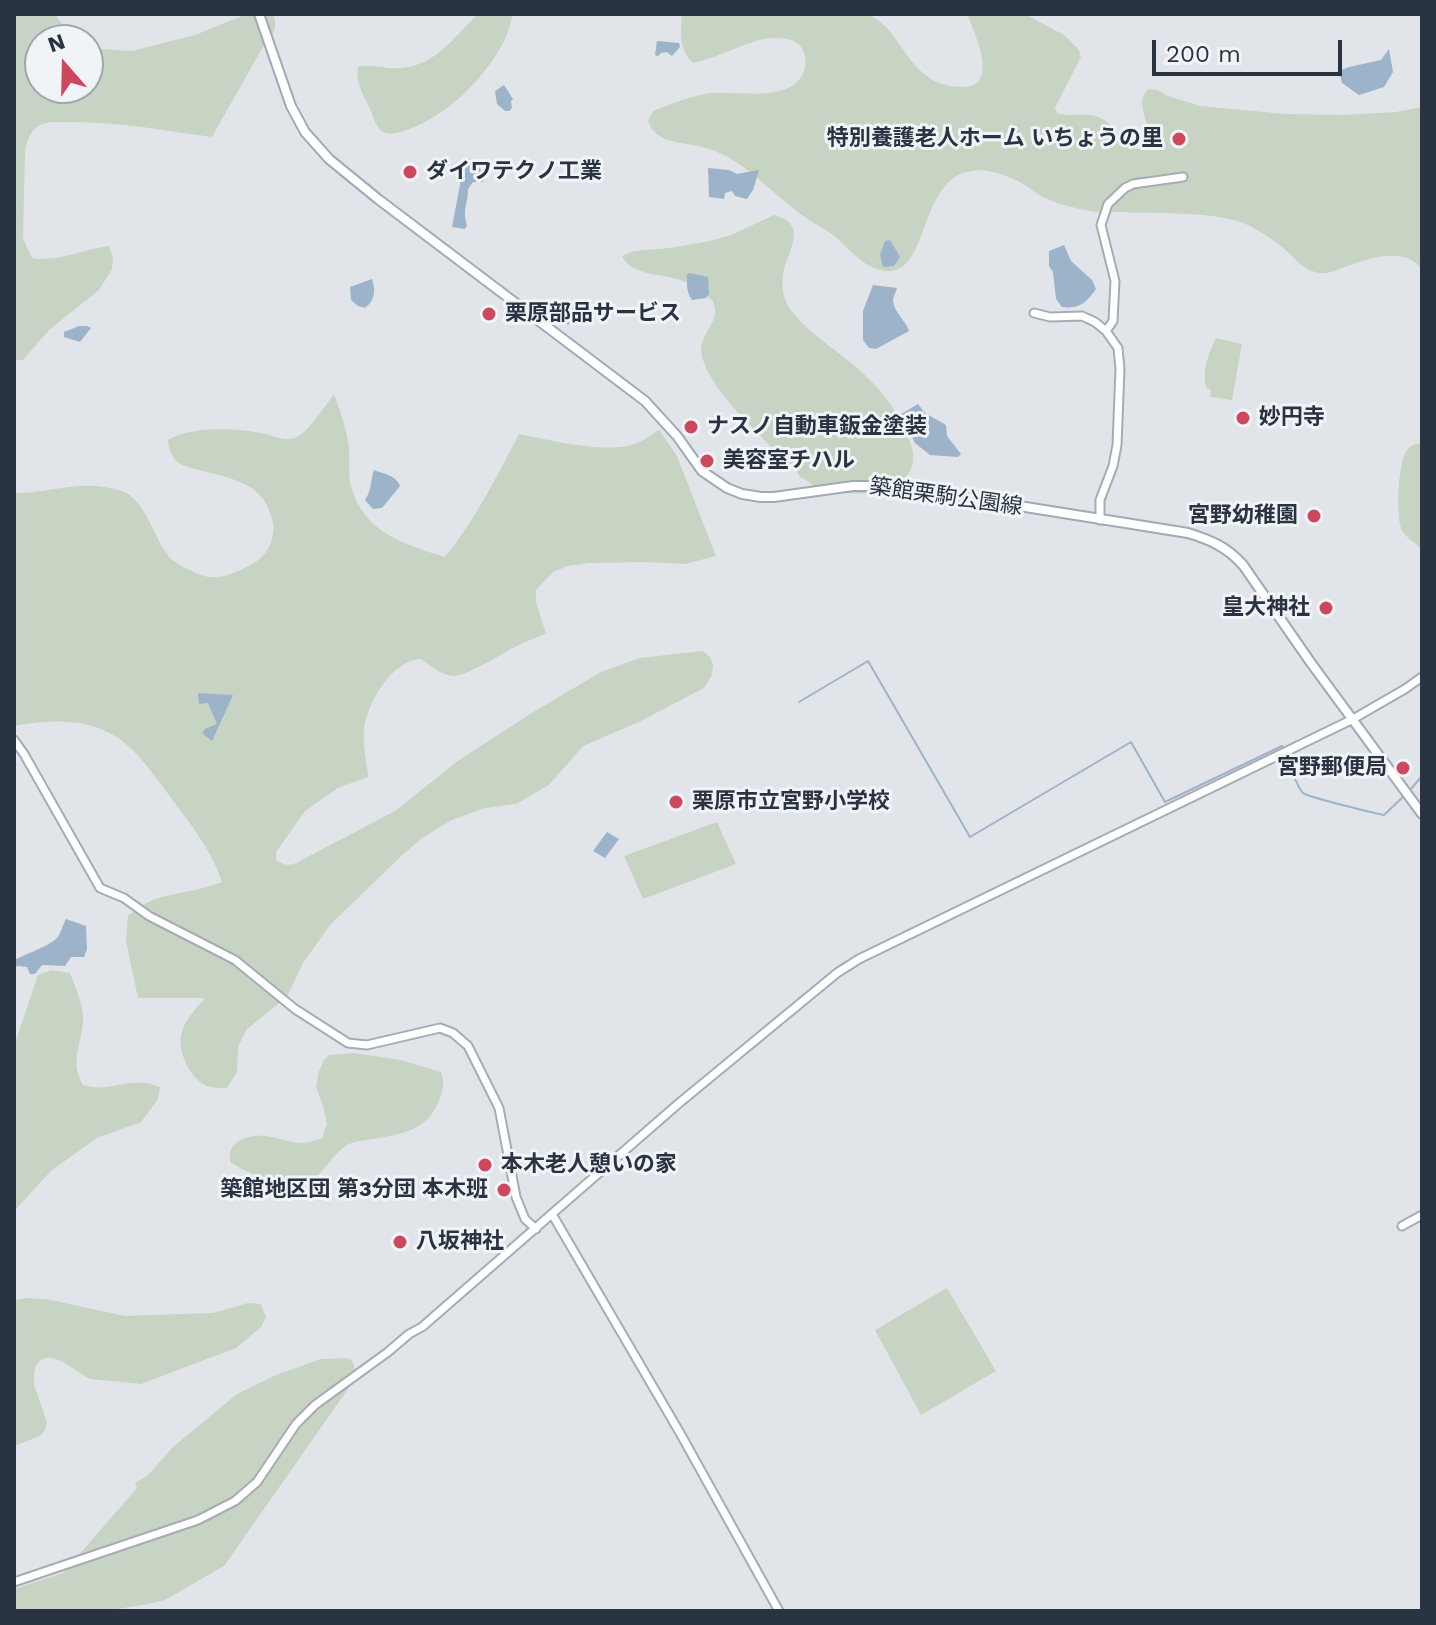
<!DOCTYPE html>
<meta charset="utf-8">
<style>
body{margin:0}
#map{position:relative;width:1436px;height:1625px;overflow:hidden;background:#e1e5ea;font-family:"Work Sans",sans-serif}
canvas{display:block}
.frame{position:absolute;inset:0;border:16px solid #2a3342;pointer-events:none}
.north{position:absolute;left:24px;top:24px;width:80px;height:80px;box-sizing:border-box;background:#f1f4f7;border:2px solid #a1a7af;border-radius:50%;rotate:340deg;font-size:22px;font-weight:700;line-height:32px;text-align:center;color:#2a3342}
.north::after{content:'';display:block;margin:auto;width:28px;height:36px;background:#cd485e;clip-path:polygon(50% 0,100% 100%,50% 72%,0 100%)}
.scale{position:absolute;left:1152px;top:40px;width:190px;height:36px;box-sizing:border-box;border:4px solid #2a3342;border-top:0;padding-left:10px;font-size:24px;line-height:28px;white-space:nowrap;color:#2a3342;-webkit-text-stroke:6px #f1f4f7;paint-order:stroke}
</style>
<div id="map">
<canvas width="1436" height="1625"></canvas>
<div class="frame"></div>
<div class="north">N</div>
<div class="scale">200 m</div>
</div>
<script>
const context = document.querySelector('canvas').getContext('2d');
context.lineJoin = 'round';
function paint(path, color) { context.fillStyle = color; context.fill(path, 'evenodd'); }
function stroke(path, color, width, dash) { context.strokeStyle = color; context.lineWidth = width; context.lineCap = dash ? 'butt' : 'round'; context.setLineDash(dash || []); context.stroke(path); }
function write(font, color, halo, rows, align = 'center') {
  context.font = font + ' "Work Sans","Noto Sans JP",sans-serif'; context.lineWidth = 6; context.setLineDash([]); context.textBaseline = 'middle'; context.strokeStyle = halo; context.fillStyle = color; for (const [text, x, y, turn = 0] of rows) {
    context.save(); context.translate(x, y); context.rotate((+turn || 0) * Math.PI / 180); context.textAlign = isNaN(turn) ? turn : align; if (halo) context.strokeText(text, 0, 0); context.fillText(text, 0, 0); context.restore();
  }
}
const green = new Path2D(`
 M14,14H55L69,34L77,40H40V88H88V44L102,49L132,51L195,35L247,14H273C278,28 274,34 264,45L212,137C162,130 114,121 64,122C56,122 47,121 40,125C30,131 27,140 25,151L23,238L32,258C56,263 84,249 109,246L113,258L112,269L99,290L49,330L23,360H14Z
 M478,14H513C510,24 508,35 503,43C483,80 448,115 409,129C402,132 392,135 385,133C376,130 373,115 369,107C363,94 355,82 358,67C372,63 387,70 402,68C436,65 455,36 478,14Z
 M682,14H867C904,30 904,76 950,86C958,87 968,88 975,84C994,72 973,30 967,14H1025L1064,35L1079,50L1081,57L1055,108L1057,113C1071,118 1088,111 1102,119C1122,129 1123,156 1149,147C1155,127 1132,106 1148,89L1157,90L1168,96L1200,106L1285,114L1345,115L1396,112L1422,107V269C1405,247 1373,257 1350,265C1338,269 1328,276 1315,272C1302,269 1292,255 1282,247C1270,237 1254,227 1240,222C1206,211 1157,214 1120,212C1110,212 1099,213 1090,211C1074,208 1057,204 1043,197C1036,194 1030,188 1023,184C1009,176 987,168 971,171C918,180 930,272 888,271C862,270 848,245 829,232C820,226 811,222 803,216C782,200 763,182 742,166C730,157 713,149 698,146C679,142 656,143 648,121L653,111C672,104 692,95 712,93C739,91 767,99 792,86C811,75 811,43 787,39C760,34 740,48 716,56C709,59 700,61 693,63C679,49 680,33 682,14Z
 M774,215C810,224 787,251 783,275C781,288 784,301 791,310C808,333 834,348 856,367C875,383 891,402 902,424C906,433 911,442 913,452C914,467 910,476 898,483C891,486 883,491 875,493C867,494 828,494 821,490C813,486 808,480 800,477L795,469C769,445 701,384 701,348C702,335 714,325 715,313C716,309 714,305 713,301C703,292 693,284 680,280C663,274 630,275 622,256L634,251L670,248L710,241L731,235Z
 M1216,338L1242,344L1232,400L1210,397L1211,390L1206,387C1202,369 1208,355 1216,338Z
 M334,394C340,411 347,430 349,448C350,460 348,474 351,486C364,533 404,544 445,557C475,520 497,476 519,434C550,440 601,453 631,445C641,443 650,435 659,430L677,456L716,556L685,564L643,562L589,563L568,566L553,572L536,590V602L546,634C534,638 522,643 511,649C498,656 468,675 454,676C443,676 430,666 421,659C391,660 365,706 364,733C363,748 367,763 368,777L338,788L305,811L276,852V860C283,865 288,866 296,863L395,811L459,760L535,711L601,672L640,658L703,651L710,657L713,664L712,675L704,688L639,722L583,746L549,785L516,804L485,808L452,820L422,838L396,861L330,925L303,963L287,997L247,1029L238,1047L237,1072L227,1088C221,1088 213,1088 207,1086C191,1080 178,1053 181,1036C183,1022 196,1008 205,998H138L126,941L128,916C147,899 161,897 185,892C197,890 210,886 222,882C212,852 193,827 174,802C160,783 145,761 127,745C95,717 52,719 14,726V493C53,493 81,478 122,491C144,498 154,537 167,554C172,562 183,567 192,571C214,583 227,576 249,566C261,560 271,549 273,534C275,526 272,518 269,510C259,482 226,477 199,470C190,467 178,466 173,457C170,452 168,445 168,440C191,426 235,428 261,433C274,435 284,443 297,437C308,432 326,405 334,394Z
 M1422,443V551C1417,542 1404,538 1401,528C1396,513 1398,465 1406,452C1410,445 1415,444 1422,443Z
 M717,822L736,864L643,899L624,856Z
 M52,970L70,973C75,987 82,1001 83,1016C84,1041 68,1059 83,1085C111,1094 129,1074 160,1087L158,1099L141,1122L97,1138L52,1170L14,1211V1046L38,975Z
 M353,1053L401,1060L441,1072C445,1083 443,1090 439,1101C427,1131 401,1134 373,1139C365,1140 356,1141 349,1144C327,1156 324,1182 296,1184C274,1186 249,1173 231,1163C224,1143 247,1134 264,1136C278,1137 290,1143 303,1143C310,1143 316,1140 322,1138L327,1124L324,1109L316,1087L319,1071L324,1060L329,1055Z
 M947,1288L996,1371L921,1415L875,1330Z
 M28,1298L46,1299L125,1316L213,1313L248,1303L261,1304L266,1317L261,1327L236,1348L141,1384L90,1379L63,1362L53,1358H46L39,1361L35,1368L34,1375V1385L47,1422L45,1430L40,1436L14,1446V1300Z
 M346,1358L352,1360L355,1370V1379L224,1566L165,1600L143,1605L104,1611H14V1589L63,1573L137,1488L135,1483L147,1476L174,1446L237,1394L276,1375L321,1359Z`);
const water = new Path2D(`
 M657,41L679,43L680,47L672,56L667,52L661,53L658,56L655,55Z
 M1389,49L1393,72L1384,87L1359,95L1342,83L1339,71L1349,67L1381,60Z
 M504,85L513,99L511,101L512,108L509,111H505L497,104L495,91Z
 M465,158L481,162L480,169L486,176L483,182H473L468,189C468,205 462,209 467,225L465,229L452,227Z
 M708,168L729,170L737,174L759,170L753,190L747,199L735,196L732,191L725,193L724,199L709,197Z
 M890,240L900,257L894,266L883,267L880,255L885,241Z
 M1064,245L1071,261L1092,280L1096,289C1086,303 1080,309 1062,307L1056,299L1053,272L1049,266V251Z
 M689,273L708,277L709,294L706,298L692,300C686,292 687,284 687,275Z
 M372,279C376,291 375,300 365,308L358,306L351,300L350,287Z
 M873,285L897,288C896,292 893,297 893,301C894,312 906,321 909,331L876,349L869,348L863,340V311Z
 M573,303L581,310L580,314L568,325L560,322L559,317Z
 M79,326H87L91,328L80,342L64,337V332Z
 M918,404L925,413L946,425L947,436L961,454L958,457L930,455L915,443L901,414Z
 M374,470C384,474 396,475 400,486L382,508L373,509L365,500C372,490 370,481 374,470Z
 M198,693L233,695L212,741L202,733L205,729L217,724L208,703L199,704Z
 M607,832L619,839L605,858L593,851Z
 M66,919L86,926L87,949L84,957H71L65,966L42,965L35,974H30L27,967L18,966L14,967V960C24,955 51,945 57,938C61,933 63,924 66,919Z`);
const stream = new Path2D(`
 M799,702L868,661L970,837L1131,742L1165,802L1282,746C1286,756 1296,786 1303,793C1307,797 1374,813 1384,815L1405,795
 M1410,790L1422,776`);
const secondary = new Path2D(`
 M1034,313L1050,317L1082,316L1095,322L1106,331L1118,348L1120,369L1117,445L1113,466L1100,500V520
 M1106,331L1113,321L1115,281L1101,225L1108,204L1125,188L1133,184L1183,177
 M14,740L24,754L100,888L124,898L149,916L235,960L295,1009L348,1043L367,1045L440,1028L453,1033L468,1046L499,1108L516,1197L525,1219L536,1229
 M552,1214L680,1433L779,1611
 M1402,1226L1422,1215
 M14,1582L198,1520L235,1501L257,1482L296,1424L315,1405L388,1352L409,1334L422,1327L678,1104L837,973L859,959L1353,719L1405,689L1422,677`);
const primary = new Path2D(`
 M259,14L291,106L305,132L329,159L378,199L645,401L677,436L702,471L727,488L742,494L761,497H774L853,486H883L913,489L1188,533C1211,540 1227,547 1243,565L1311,663L1422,814`);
const markers = [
 [1179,139,8,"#cd485e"],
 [410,172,8,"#cd485e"],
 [489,314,8,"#cd485e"],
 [1243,418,8,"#cd485e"],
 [691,427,8,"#cd485e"],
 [707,461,8,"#cd485e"],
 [1314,516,8,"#cd485e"],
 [1326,608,8,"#cd485e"],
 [1403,768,8,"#cd485e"],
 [676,802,8,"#cd485e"],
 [485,1165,8,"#cd485e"],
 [504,1190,8,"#cd485e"],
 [400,1242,8,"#cd485e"]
];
const poiNames = [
 ["特別養護老人ホーム いちょうの里",1163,139,"right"],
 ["ダイワテクノ工業",426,172],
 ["栗原部品サービス",505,314],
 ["妙円寺",1259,418],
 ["ナスノ自動車鈑金塗装",707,427],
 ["美容室チハル",723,461],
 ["宮野幼稚園",1298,516,"right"],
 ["皇大神社",1310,608,"right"],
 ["宮野郵便局",1387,768,"right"],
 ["栗原市立宮野小学校",692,802],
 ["本木老人憩いの家",501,1165],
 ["築館地区団 第3分団 本木班",488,1190,"right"],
 ["八坂神社",416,1242]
];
const streetNames = [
 ["築館栗駒公園線",946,497,8]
];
paint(green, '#c7d4c3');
paint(water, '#9db3c9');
stroke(stream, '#9db3c9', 2);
stroke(secondary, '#a6acb4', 11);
stroke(primary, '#a1a9b5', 12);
stroke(secondary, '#fff', 7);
stroke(primary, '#fff', 8);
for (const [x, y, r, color] of markers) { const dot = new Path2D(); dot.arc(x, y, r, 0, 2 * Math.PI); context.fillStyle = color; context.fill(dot); stroke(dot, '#f1f4f7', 3); }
write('bold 22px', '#2a3342', '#f1f4f7', poiNames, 'left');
write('22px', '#2a3342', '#f1f4f7', streetNames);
</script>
